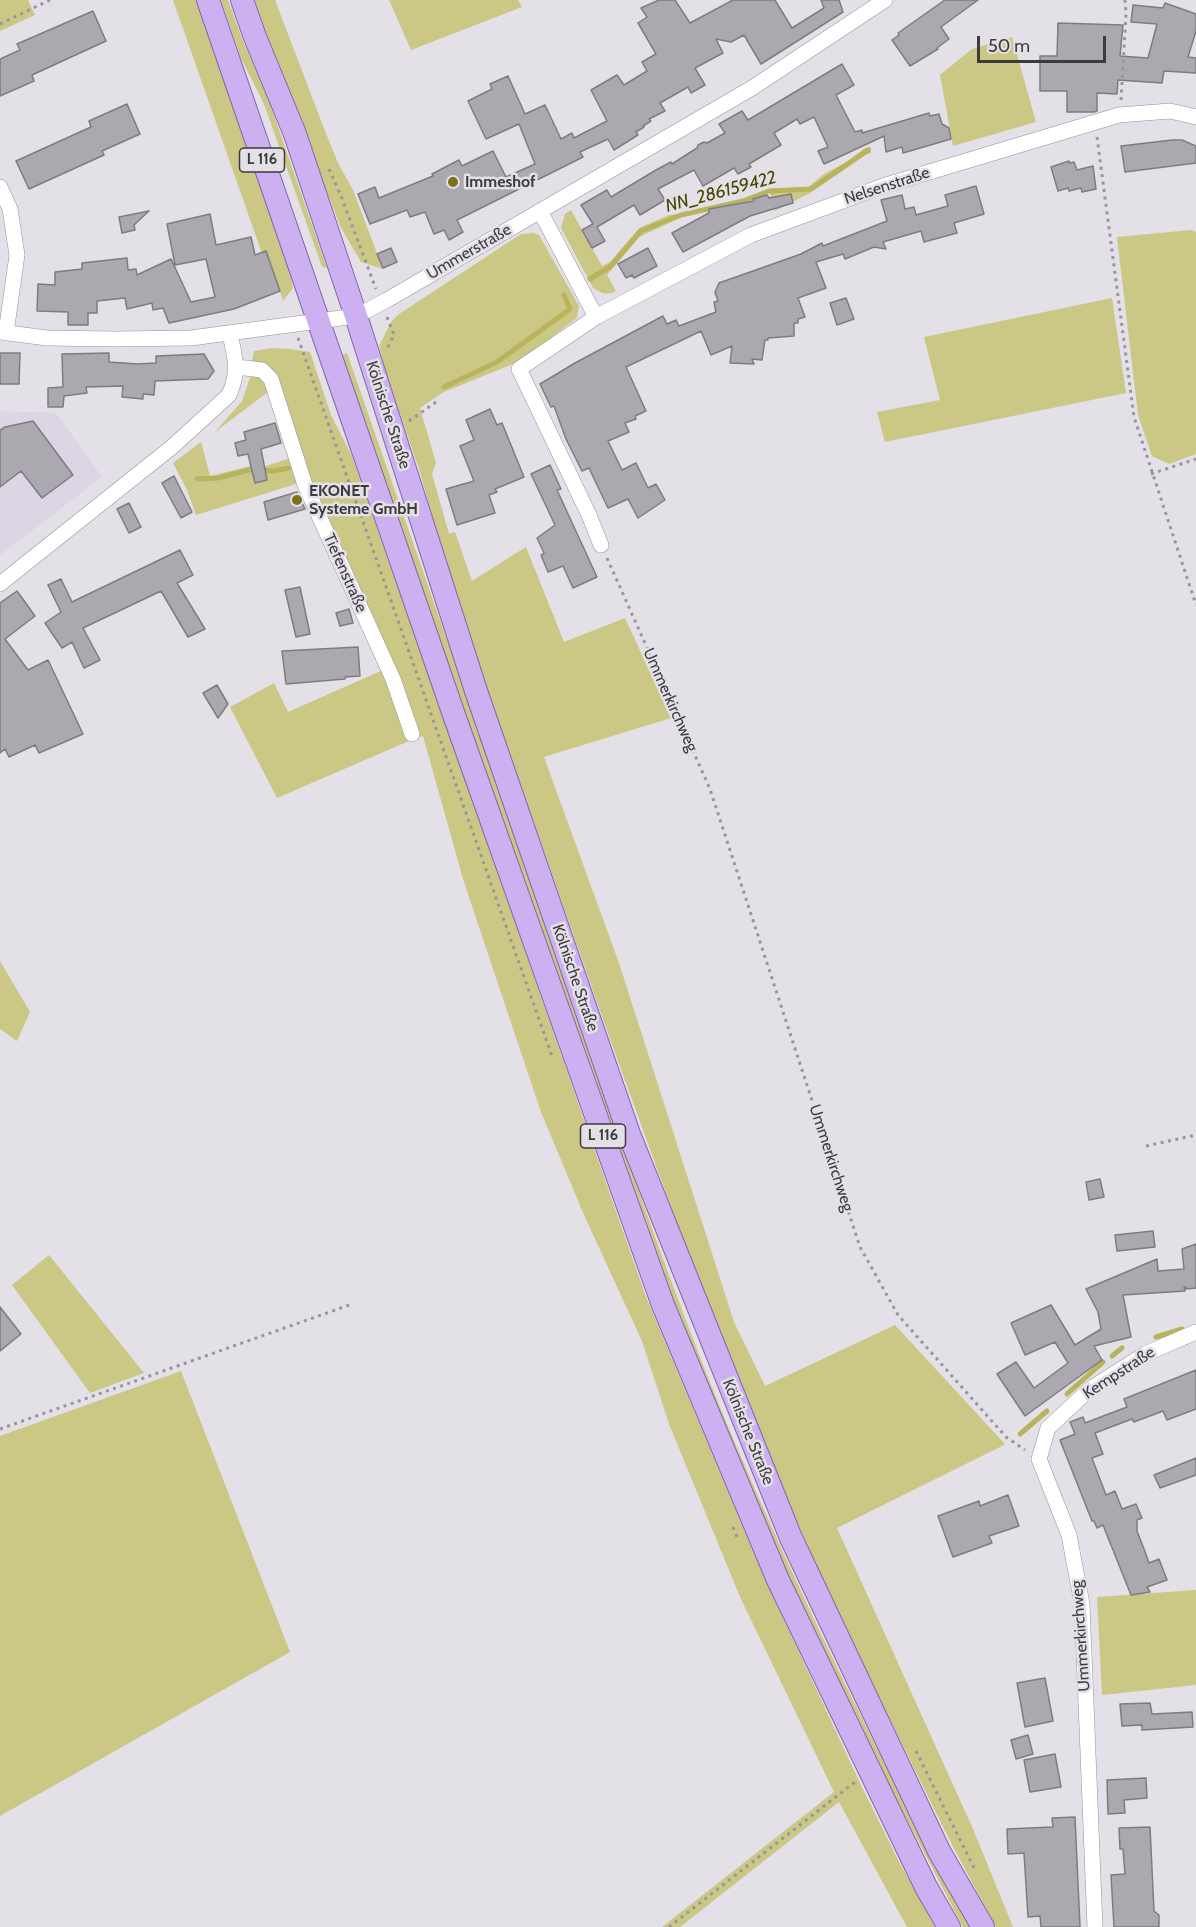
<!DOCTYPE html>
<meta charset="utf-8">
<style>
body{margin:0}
#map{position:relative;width:1196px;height:1927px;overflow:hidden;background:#e3e0e8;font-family:Cabin,sans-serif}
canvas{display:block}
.scale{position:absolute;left:977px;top:36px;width:129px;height:27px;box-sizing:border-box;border:3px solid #3c3b3e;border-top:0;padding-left:8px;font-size:18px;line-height:21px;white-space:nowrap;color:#3c3b3e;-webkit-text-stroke:4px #e3e0e8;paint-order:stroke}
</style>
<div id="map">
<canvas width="1196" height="1927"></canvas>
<div class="scale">50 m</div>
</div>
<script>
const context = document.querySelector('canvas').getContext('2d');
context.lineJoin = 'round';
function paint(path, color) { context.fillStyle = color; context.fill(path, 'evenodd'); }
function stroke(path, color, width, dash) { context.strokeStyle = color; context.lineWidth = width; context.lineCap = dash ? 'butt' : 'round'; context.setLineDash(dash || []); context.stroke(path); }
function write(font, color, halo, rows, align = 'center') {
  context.font = font + ' Cabin,sans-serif'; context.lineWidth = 5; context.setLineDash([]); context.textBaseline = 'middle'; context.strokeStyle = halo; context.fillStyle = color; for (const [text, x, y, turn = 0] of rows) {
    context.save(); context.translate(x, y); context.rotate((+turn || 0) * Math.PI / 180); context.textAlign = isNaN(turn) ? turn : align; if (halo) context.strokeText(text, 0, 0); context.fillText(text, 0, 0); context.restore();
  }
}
const built = new Path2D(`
 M0,411L56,413L102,477L0,555Z`);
const green = new Path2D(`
 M0,0H28L35,15L0,31Z
 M173,0H197L288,264L293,288L283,301L270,261L265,262Z
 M221,0H228L243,41L268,98L327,268L322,267L264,104L241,58Z
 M251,0H275L325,131L338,163L353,190L383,269L361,262L341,228Z
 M389,0H518L522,7L411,50Z
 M1012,37L1036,122L953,146L940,75L972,49Z
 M871,147V153L866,155L810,193L775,211L770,193L682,217L639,237L607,275L616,291C607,296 601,293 593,288L561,228L565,214L571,210L602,266L610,262L639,228L669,215L691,213L717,205L743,200L768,189L808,187L824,174L845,163L865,148Z
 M1191,230L1196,232V454L1169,464L1152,456L1138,415L1117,237Z
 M533,233L539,235L579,306L577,318L518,362L444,392L420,408L436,463L432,474L449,534L455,532L472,581L526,547L564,642L625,618L671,718L544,757L619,963L734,1322L765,1386L895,1325L1004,1443V1445L837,1528L973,1829L1013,1927H996L949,1839L838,1614L778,1479L680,1232L610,1039L452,588L420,472L385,370L379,346L391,322L399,314L521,234Z
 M1112,298L1126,393L885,442L877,412L940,400L924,337Z
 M272,348L291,349L310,352L331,415L351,454L646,1297L763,1575L859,1781L898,1860L935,1927H907L839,1802L680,1927H662L834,1792L740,1597L669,1424L642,1341L584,1215L541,1112L463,879L423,736L419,737L405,694L308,479L280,387L270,367L252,362L254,351Z
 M347,353C420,563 493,772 566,981C618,1131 668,1282 729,1429C801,1599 882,1765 971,1927H963L853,1716L785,1573L653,1255L520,875L342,355Z
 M251,375L261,378L268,392L215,432L242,401Z
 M201,442L210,476L251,466L263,467L290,458L299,483L196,515L187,490L173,463Z
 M383,670L396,698L409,741L277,798L230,707L274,683L288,712Z
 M0,961L30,1012L17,1041L0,1029Z
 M49,1255L144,1373L90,1393L12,1285Z
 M1103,1360L1105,1364L1068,1396L1065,1392Z
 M181,1371L290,1652L0,1816V1436Z
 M1196,1590V1685L1102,1695L1097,1597Z`);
const stream = new Path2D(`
 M590,279L611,266L641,231L681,215L743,201L769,191L811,189L868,150
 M444,387L497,362L570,309L564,295
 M197,479L218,478L253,469L273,471L289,468
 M1156,1337L1182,1329
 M1112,1356L1122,1348
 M1067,1394L1103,1362
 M1020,1434L1047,1411`);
const building = new Path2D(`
 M659,0H675L690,23L733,0H775L792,28L824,8L821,0H839L843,12L761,64L744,35L731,42L716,39L723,53L695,68L705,85L691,93L688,87L660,103L665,111L649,119L651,121L643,126L644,127L636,132L638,135L614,150L608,139L580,152L583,157L457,220L463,232L449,240L444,230L434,234L425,212L410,217L407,210L370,224L358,194L375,187L379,198L433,176L432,174L459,160L462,166L493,151L506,177L535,164L519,124L486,139L468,101L492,89L490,84L508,76L525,114L545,105L561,139L572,133L574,138L607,121L591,90L617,75L624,85L647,71L642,62L656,54L638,23L647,17L641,8Z
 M945,0H978L941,27L949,39L937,48L938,49L910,66L892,40L899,35L898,33Z
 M1165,3L1196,14V31L1188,57L1196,58V73L1164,71L1162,83L1118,80L1117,94L1097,93V111L1094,112H1067V91H1040V56H1057L1058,23L1123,25L1120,56L1148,58L1157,24L1131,22L1133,5L1163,8Z
 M93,11L106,41L32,75L34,81L0,96V59L20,50L17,44Z
 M842,64L854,85L836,95L855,132L862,130V133L929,113L930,116L939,114L942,124L949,128L951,139L903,153L902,147L886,152L884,136L824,164L818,151L828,147L814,117L800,124L797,119L774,133L781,145L749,164L751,167L738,174L734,168L703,186L694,170L658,189L665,200L640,215L634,205L597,227L605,241L592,248L582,230L593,224L581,205L607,190L611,197L656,170L671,162L672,164L697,148L698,145L704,142L707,143L725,133L719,124L742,111L748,120Z
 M127,104L140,134L102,151L104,155L29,189L16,161L91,127L89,121Z
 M1172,140H1182L1196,146V163L1125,172L1121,146Z
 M1069,161V163L1074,162L1077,170L1093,166L1096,189L1082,192L1081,188L1069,191L1068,188L1058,191L1051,167Z
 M976,186L984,214L954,223L957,233L924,242L921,231L883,242L886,249L874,247L845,259L843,254L816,262L826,288L798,298L805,317L798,319V323H794V336L768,338V340H765L762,360L752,359L754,364L730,363L732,346L711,355L701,331L626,367L646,411L635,416L636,419L625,423L629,432L608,441L622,470L636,463L648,488L656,484L665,500L638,518L628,499L608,508L589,468L582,471L566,439L554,406L551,407L540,384L575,363L663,316L667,324L676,320L679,326L716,312L714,302L718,301L715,292L719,283L801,254L822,243L823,246L887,221L881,200L902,195L905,209L914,207L916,215L948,206L945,195Z
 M791,194L793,203L750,216L683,252L672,233L709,213V209L754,201L753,199L767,195L769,198Z
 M149,211L134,225L135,230L122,233L119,217Z
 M210,214L216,245L251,237L255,255L266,251L280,291L234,309L169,323L163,308L153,310L152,303L127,309L125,298L97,301V313H88V325H68V312L37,311L38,284L55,285V272L82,269V263L127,258L128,270L136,269L137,275L171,259L191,302L215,297L206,259L175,265L167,224Z
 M391,248L397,262L383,268L377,254Z
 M648,248L657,266L634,278L632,275L626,278L618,264Z
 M846,298L854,319L837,325L830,303Z
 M0,353H20L19,384H0Z
 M109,353V362L137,364L156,363V356L204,354L214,371L208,379L155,381L154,395L143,394V399L122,397L123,386L86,387L87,393L64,396L63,407H48V388L63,387L62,354Z
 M490,409L497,425L502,423L524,477L495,489L497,492L489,495L495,513L457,525L446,489L474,481L460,446L474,440L466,420Z
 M33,421L73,475L42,498L21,471L0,487V430L5,427Z
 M275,423L281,443L261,449L267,480L255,483L248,454L238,456L235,443L246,440L244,432Z
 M550,465L561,489L557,490L597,577L573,588L563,566L548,572L541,555L544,553L537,538L555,525L531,474Z
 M174,476L192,512L181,518L162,483Z
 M297,492L305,509L268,520L264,502Z
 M129,503L141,527L129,533L117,509Z
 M180,550L193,575L177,583L205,629L188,637L161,591L83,628L100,660L84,668L72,642L62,648L45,623L61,612L48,585L61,579L72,602Z
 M300,587L310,634L296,637L285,590Z
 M17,591L35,616L5,639L28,670L48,660L83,734L39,753L35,745L9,757L5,749L0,753V603Z
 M349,609L353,623L340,626L336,613Z
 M358,647L360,676L345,677V679L286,684L282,651Z
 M217,685L228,704L218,718L203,693Z
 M1100,1179L1104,1197L1089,1200L1086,1182Z
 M1153,1231L1155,1247L1117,1251L1115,1235Z
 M1196,1244V1288L1186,1289V1287H1184L1185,1291L1123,1295L1131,1337L1094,1346L1102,1360L1025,1416L997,1374L1016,1362L1034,1388L1068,1363L1055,1342L1025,1355L1011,1323L1051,1305L1075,1345L1101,1329L1098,1312L1086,1289L1157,1259L1158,1271L1184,1269L1182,1249Z
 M0,1307L21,1334L0,1351Z
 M1196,1370V1409L1167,1420L1163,1411L1134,1422L1132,1419L1095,1433L1103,1454L1092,1458L1106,1495L1115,1491L1122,1509L1136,1504L1142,1518L1137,1520V1531L1144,1549L1149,1563L1159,1559L1167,1580L1147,1587L1150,1592L1131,1595L1103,1525L1097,1528L1094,1521H1092L1060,1440L1075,1434L1070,1422L1083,1417L1085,1423L1127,1407L1124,1399Z
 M1196,1458V1475L1160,1488L1154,1475Z
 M1008,1495L1019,1526L989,1536L992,1543L953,1557L938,1516L979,1501L980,1506Z
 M1045,1678L1053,1721L1025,1727L1017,1683Z
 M1150,1703L1152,1714L1192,1712L1193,1727L1142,1730V1725L1122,1726L1120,1704Z
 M1028,1735L1033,1754L1016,1759L1011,1740Z
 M1055,1754L1061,1787L1030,1792L1024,1760Z
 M1146,1778L1147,1798L1124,1800L1125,1813L1108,1814L1107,1780Z
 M1075,1817L1080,1927H1041L1040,1916L1028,1917L1024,1853L1008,1854L1007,1829L1053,1827L1052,1818Z
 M1150,1827L1154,1911L1159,1915V1927H1114L1111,1875L1125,1874L1123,1849H1120L1119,1828Z`);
const path = new Path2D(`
 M0,24L50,0
 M1121,100L1126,14L1125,0
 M1097,137L1134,417L1196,605
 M329,169L341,196L376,289
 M387,317L394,335L388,347
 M298,338L552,1056
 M409,421L436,402
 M1151,474L1196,459
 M607,558L710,789L860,1247L898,1315L1006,1437L1025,1450
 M1146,1146L1196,1135
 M0,1429L352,1304
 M733,1527L738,1540
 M916,1751L976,1872
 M669,1927L855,1782`);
const street = new Path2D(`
 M0,187L10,209L17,255L6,333
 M540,211L596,317L751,235L883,186L1119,115L1170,111L1196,117
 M596,317L519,369L589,515L601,545
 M0,332L47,338L115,339L191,338L356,316L387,300L752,88L885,0
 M237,367L262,370L271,379L305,485L393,679L412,734
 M0,584L172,447L229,395C240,370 235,359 230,334
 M1095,1927L1082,1604L1069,1535L1039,1459L1048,1428L1090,1389L1145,1354L1196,1332`);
const primary = new Path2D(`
 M208,0L454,715L663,1305L778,1580L926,1887L949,1927
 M242,0L255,37L295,134L356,316L476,691L629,1134L791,1538L939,1851L983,1927`);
const markers = [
 [453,182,6,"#7a7316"],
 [297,500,6,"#7a7316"]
];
const shields = [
 [262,160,45],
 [603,1136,45]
];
const shieldNames = [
 ["L 116",262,160],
 ["L 116",603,1136]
];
const poiNames = [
 ["Immeshof",465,182],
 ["EKONET",309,491],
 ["Systeme GmbH",309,509]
];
const streetNames = [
 ["Nelsenstraße",887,186,-18],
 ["Ummerstraße",469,252,-30],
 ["Kölnische Straße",388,415,72],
 ["Tiefenstraße",345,573,66],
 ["Ummerkirchweg",670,700,66],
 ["Kölnische Straße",575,978,71],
 ["Ummerkirchweg",831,1158,72],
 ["Kempstraße",1119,1373,-33],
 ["Kölnische Straße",748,1432,68],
 ["Ummerkirchweg",1081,1636,-94]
];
const waterNames = [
 ["NN_286159422",721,192,-15]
];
paint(built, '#dbd5e4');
paint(green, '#cbc784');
stroke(stream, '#bab35d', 5);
paint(building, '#aba8af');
stroke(building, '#7e7c83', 1.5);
stroke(street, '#959299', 16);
stroke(primary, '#8565ac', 24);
stroke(path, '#98969c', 3, [3, 4.5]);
stroke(street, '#fff', 15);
stroke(primary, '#cdb0f1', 22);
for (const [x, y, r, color] of markers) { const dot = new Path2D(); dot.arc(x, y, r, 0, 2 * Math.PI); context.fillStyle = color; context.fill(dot); stroke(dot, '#e3e0e8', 2); }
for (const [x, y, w] of shields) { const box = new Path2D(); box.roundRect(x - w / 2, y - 12, w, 24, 4.5); context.fillStyle = '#e3e0e8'; context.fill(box); stroke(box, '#3c3b3e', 1.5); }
write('bold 15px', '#3c3b3e', null, shieldNames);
write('bold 16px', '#3c3b3e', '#e3e0e8', poiNames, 'left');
write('16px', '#3c3b3e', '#e3e0e8', streetNames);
write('italic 18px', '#4b4600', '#e3e0e8', waterNames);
</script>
